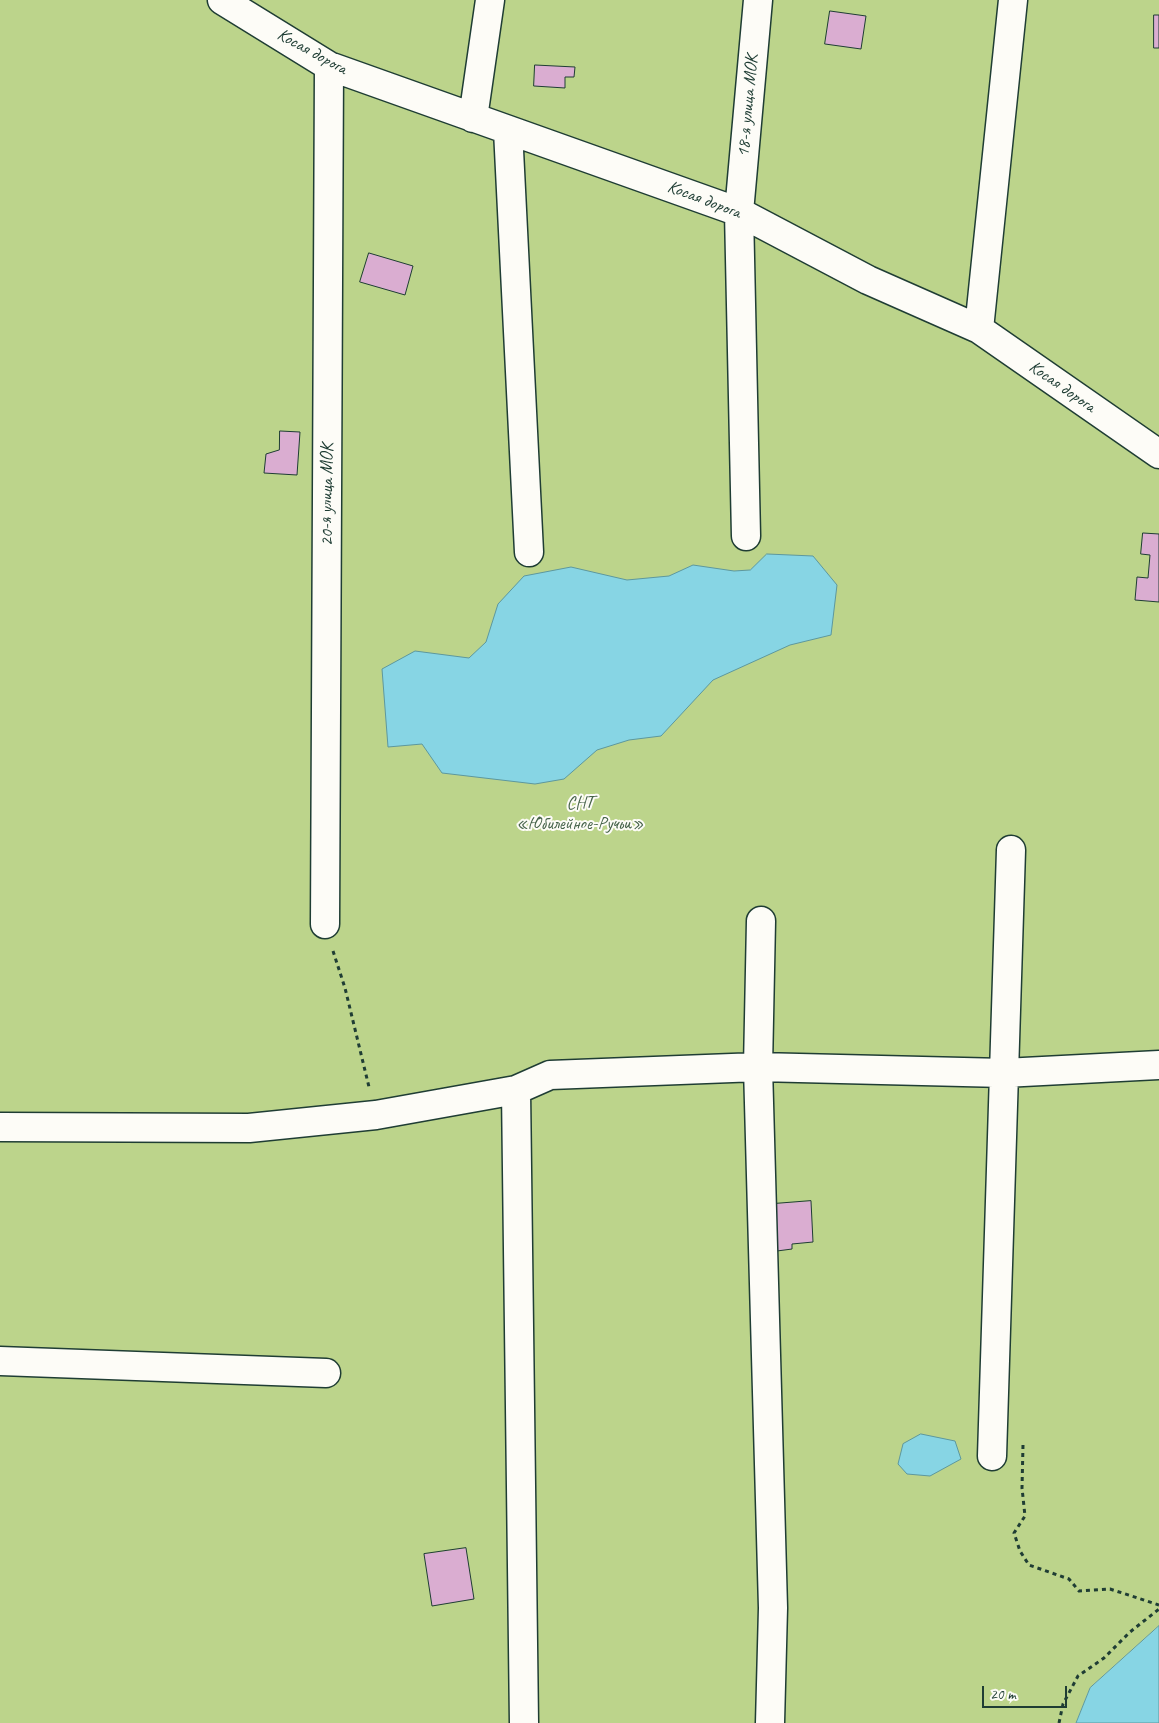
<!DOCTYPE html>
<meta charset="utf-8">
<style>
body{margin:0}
#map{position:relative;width:1159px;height:1723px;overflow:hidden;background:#fdfcf7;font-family:Caveat,sans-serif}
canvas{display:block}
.scale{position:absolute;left:982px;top:1686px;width:85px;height:22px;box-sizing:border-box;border:2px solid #1f3d34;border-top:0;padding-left:6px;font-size:15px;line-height:18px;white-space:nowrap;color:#1f3d34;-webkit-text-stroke:4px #fdfcf7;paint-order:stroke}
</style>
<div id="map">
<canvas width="1159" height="1723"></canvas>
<div class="scale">20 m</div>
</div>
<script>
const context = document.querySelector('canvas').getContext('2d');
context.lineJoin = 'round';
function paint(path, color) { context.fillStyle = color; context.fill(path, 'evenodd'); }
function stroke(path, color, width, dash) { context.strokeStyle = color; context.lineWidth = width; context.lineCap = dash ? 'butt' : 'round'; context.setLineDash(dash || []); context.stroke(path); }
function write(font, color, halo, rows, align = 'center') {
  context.font = font + ' Caveat,sans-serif'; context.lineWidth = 4; context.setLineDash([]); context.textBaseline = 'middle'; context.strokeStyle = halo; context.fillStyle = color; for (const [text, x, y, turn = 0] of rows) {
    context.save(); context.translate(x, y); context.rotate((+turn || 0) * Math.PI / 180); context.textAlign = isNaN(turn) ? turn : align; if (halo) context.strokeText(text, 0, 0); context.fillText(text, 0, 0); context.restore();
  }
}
const green = new Path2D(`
 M0,0H1159V1626L1090,1688L1076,1723H0Z`);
const water = new Path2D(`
 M767,554L813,556L837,585L831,635L790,645L713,680L661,736L629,740L597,750L564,779L535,784L442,773L422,744L388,747L382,669L415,651L469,658L486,642L498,604L524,576L571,567L627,580L669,576L693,565L734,571L750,570Z
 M921,1434L955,1441L961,1459L930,1476L907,1474L898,1464L903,1444Z
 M1159,1626V1723H1076L1090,1688Z`);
const building = new Path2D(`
 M830,11L866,16L861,49L825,44Z
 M1154,15H1159V48H1154Z
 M535,65L575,67L574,77H565V88L534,86Z
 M369,253L413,266L405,295L360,282Z
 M280,431L300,432L297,475L264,473L266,454L279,450Z
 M1143,533L1159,534V602L1135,600L1137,577L1148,578L1150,555L1141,554Z
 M811,1201L813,1242L792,1244V1249L777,1251L773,1204Z
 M466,1548L474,1599L432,1606L424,1554Z`);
const path = new Path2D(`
 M333,951L345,988L369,1087
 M1023,1445L1022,1488L1025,1516L1014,1533L1020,1551L1029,1565L1069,1579L1079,1591L1110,1589L1159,1605
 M1059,1723L1063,1704L1078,1676L1104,1658L1130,1632L1159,1609`);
const minor = new Path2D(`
 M222,0L329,66L739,212L868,280L979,329L1159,454
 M473,118L490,0
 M508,130L529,552
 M979,329L1013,0
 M746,536L739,212L758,0
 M761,921L758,1067L773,1608L770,1723
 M325,924L329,66
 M516,1090L524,1723
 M0,1127L249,1128L376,1115L516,1090L550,1075L758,1067L1004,1073L1159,1065
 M0,1361L326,1373
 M992,1456L1011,850`);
const streetNames = [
 ["Косая дорога",312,52,29],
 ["18-я улица МОК",748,106,-85],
 ["Косая дорога",704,200,21],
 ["Косая дорога",1062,387,35],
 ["20-я улица МОК",327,495,-90]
];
const parkNames = [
 ["СНТ",580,803],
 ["«Юбилейное-Ручьи»",580,824]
];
paint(green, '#bcd48b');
paint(water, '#87d5e4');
stroke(water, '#5d989e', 1);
paint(building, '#daadd1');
stroke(building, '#1f3d34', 1);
stroke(minor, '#1f3d34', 31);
stroke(path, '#1f3d34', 3, [4, 4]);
stroke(minor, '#fdfcf7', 28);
write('18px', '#1f3d34', '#fdfcf7', streetNames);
write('18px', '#46634a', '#fdfcf7', parkNames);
</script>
